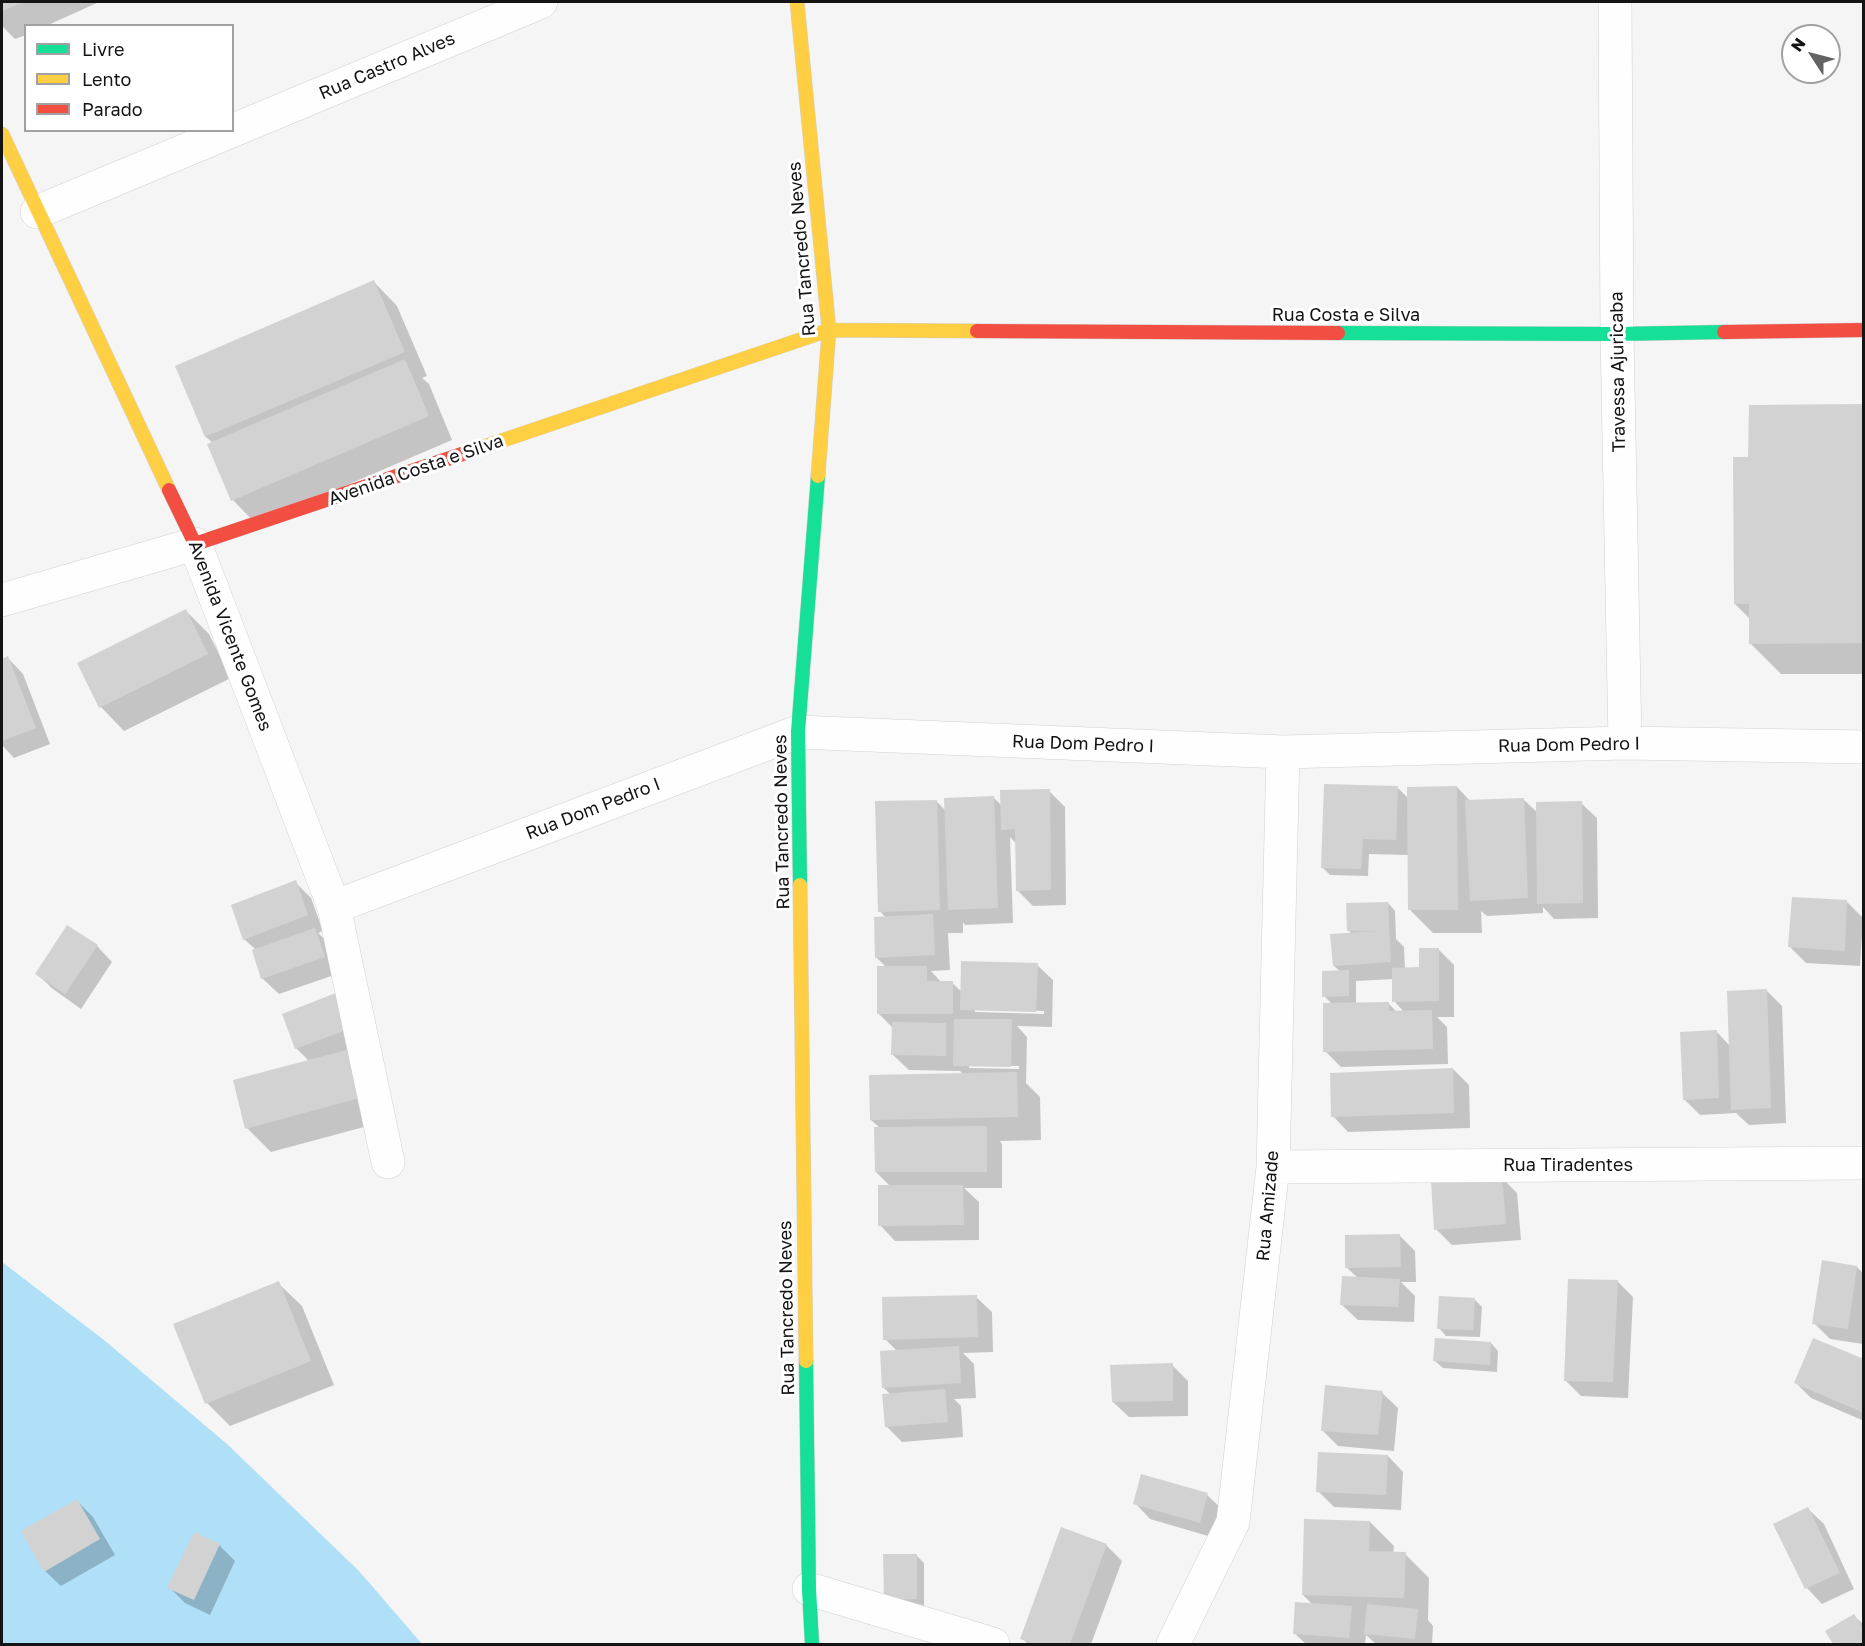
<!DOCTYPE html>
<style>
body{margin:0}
#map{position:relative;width:1865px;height:1646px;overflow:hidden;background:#f5f5f5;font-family:"Golos Text",sans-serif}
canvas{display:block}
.frame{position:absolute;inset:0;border:3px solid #141415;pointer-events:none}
.legend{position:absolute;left:24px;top:24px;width:210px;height:108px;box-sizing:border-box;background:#fff;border:2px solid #a1a1a1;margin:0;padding:8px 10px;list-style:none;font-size:18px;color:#141415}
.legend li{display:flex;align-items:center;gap:12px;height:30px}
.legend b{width:30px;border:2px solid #a1a1a1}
.north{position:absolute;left:1781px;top:24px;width:60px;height:60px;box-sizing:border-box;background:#fff;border:2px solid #a1a1a1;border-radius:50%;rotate:306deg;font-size:16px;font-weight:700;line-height:24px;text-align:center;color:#141415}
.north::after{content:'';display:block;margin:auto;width:21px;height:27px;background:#636363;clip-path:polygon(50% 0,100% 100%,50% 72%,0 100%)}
</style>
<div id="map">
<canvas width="1865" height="1646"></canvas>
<div class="frame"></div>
<ul class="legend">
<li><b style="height:8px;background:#16e098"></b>Livre</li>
<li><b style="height:8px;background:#ffcf43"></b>Lento</li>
<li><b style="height:8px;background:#f24e42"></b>Parado</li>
</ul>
<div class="north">N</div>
</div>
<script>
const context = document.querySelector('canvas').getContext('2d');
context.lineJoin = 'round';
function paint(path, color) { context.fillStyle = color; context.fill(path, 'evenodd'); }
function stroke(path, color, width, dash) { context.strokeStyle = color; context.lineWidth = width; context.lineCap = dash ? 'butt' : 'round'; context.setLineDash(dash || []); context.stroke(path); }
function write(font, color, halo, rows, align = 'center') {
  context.font = font + ' "Golos Text",sans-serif'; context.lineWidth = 6; context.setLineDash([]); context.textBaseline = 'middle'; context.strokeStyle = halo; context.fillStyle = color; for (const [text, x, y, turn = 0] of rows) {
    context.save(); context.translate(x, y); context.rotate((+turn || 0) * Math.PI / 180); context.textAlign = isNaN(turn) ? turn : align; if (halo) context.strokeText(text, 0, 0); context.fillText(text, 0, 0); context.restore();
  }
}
const water = new Path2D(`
 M2,1262L104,1340L227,1444L359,1571L422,1644H2Z`);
const shadow = new Path2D(`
 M2,2H99L46,26H26V35L15,39L2,26Z
 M374,282L397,306L427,376L422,378L429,384L452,440L256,524L233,500L213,443L206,437L177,367Z
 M1864,406V674H1781L1750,643V619L1735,604L1748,458Z
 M186,611L209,634L231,678L124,731L101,707L79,664Z
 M8,658L23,674L50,744L14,758L2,745V660Z
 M1457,787L1471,802L1523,799L1538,813L1581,803L1597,818L1598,918L1554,919L1543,907V913L1487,916L1481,911L1482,933H1433L1409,909V855L1369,854L1368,876L1330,875L1322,867L1398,788L1409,799Z
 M1049,791L1065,807L1066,905L1033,906L1017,890V844L1010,837L1013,923L965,925L963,922V933H948L950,970L931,971L942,983H952L962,992L1037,965L1053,980L1052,1027L1017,1026L1027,1037L1026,1083L1040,1097L1041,1140L1000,1141L1002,1144V1188H964L979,1202V1240L895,1241L880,1225L891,1187L876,1172L880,1128L871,1120L963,1074L960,1071L909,1070L893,1055V1028L879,1014L886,967L877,958L886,918L880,911L936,801L946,811L993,797L1002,806ZM975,1009L1044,1011V1014L975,1012ZM969,1065L1019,1066V1069L969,1068Z
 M295,882L311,898L323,931L318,933L331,945L340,973L279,994L263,979L254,951L256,950L244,939Z
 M1847,902L1863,918L1860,966L1806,963L1790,947Z
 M1388,903L1395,911L1396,939L1404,947L1405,969H1421L1438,949L1454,965V1017H1437L1447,1027L1448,1064L1341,1067L1325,1051L1332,1004L1324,996L1341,972L1334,966L1352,934L1348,930ZM1394,979V1001L1404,1012H1397L1388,1003L1356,1004V981Z
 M97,946L112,962L81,1009L53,989L37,974Z
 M1766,990L1782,1006L1786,1123L1749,1125L1736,1113L1700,1115L1684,1099L1716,1031L1730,1046Z
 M335,995L390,1120L271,1152L247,1128L309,1061L296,1048Z
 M1453,1069L1469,1085L1470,1128L1348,1132L1333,1116Z
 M1501,1177L1517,1193L1521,1240L1452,1245L1436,1229Z
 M1399,1235L1415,1251L1416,1282H1401L1415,1296L1414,1322L1358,1320L1342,1305L1358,1278L1346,1267Z
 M1857,1267L1864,1274L1863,1344L1830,1339L1814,1323Z
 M1617,1281L1633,1297L1628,1398L1581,1396L1565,1380Z
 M278,1283L302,1306L334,1385L230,1426L207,1403Z
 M976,1297L992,1312L993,1352L963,1353L974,1364L976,1398L954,1399L961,1406L963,1437L902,1442L886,1426L891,1395L883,1387L897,1351L885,1339Z
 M1474,1299L1482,1307L1480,1337L1446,1336L1439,1328Z
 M1491,1343L1498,1351L1497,1372L1443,1368L1435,1361Z
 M1864,1361V1421L1811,1398L1795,1382Z
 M1172,1365L1188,1381V1416L1129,1417L1113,1402Z
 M1382,1393L1398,1408L1394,1451L1338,1446L1322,1430Z
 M1388,1456L1403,1472L1401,1510L1334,1507L1318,1491Z
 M1207,1495L1223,1510L1215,1538L1150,1519L1135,1503Z
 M77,1501L93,1517L115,1555L61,1586L45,1571Z
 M1808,1509L1824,1524L1854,1589L1822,1604L1807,1588L1775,1524Z
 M1370,1522L1394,1546L1393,1554H1405L1429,1578L1428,1620L1433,1626L1432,1644H1376L1366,1635L1365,1644H1306L1294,1633L1313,1605L1303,1595Z
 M1062,1529L1106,1545L1122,1561L1091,1644H1028L1022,1638Z
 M219,1545L235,1561L210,1615L185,1603L169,1587Z
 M916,1555L924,1563V1606L893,1607Z
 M1854,1616L1864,1625V1644H1834L1827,1631Z`);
const building = new Path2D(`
 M2,2H24L2,11Z
 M374,280L405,352L205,437L175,366Z
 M405,359L429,416L231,501L207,444Z
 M1864,404V643L1749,644V604H1734L1733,457H1748L1749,405Z
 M186,609L208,654L99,708L77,663Z
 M8,656L36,728L2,741V659Z
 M1324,784L1398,786L1396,840L1363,839L1361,869L1321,868Z
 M1457,786L1458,910H1408L1407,787Z
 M1050,789L1051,890L1016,891L1015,829L1001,830L1000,790Z
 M994,796L998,908L948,910L944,798Z
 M1524,798L1528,898L1470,901L1465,800Z
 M937,800L940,910L878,912L875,801Z
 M1582,801L1583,903L1537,904L1536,802Z
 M296,880L308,915L243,940L231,905Z
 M1792,897L1847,900L1845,951L1788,947Z
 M1388,902L1391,962L1333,966L1330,934L1377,931H1347L1346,903Z
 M933,914L935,955L875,958L874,917Z
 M67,925L98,945L65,994L35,974Z
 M315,928L325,957L261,979L252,950Z
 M1419,948H1439V1001L1392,1002V968L1419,967Z
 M961,961L1038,963L1036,1012L960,1010Z
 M877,966H927V981H953V1014H877Z
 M1349,970V996L1322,997V971Z
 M1767,989L1771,1108L1731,1110L1727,991Z
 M336,993L349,1029L295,1049L282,1014Z
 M1389,1002V1011L1432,1010L1433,1049L1323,1052V1003Z
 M954,1019H1012L1011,1067L953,1066Z
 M892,1022L946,1023V1056L891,1055Z
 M1717,1030L1719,1098L1683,1100L1680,1032Z
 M354,1048L367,1096L245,1129L233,1080Z
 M1453,1068L1454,1113L1331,1117L1330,1073Z
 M1017,1072L1018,1117L870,1120L869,1075Z
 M987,1126V1172H875L874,1127Z
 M1502,1175L1506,1224L1434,1230L1431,1181Z
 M878,1185H963L964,1225L878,1226Z
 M1400,1234L1401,1267L1345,1268V1235Z
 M1822,1260L1857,1266L1848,1329L1812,1324Z
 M1342,1276L1400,1279L1398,1307L1340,1305Z
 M1568,1279L1618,1280L1613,1382L1564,1381Z
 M279,1281L311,1361L205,1404L173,1324Z
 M977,1295L978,1337L883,1340L882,1297Z
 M1439,1296L1475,1298L1473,1330L1437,1329Z
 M1435,1338L1491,1342L1490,1365L1433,1361Z
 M1813,1338L1864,1359V1413L1794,1383Z
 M959,1346L961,1383L882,1388L880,1351Z
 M1173,1363V1401L1112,1402L1110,1365Z
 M1325,1385L1383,1391L1378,1435L1321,1431Z
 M945,1389L948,1422L885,1427L882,1394Z
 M1318,1452L1388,1455L1386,1495L1316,1492Z
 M1141,1474L1208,1493L1200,1523L1133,1504Z
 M77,1499L100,1539L44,1572L21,1531Z
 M1808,1507L1840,1573L1805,1589L1773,1524Z
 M1304,1519L1370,1521L1369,1551L1406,1552L1404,1598L1302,1595Z
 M1061,1527L1107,1544L1070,1644H1036L1020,1639Z
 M194,1532L220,1544L194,1600L167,1588Z
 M883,1554H917V1599L884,1600Z
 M1295,1602L1352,1606L1349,1638L1293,1634Z
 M1367,1604L1418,1609L1415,1639L1364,1634Z
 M1854,1614L1864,1630V1644H1833L1825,1631Z`);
const street = new Path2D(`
 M1615,2L1617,334L1625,743
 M37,212L541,2
 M2,600L195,544L334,907L388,1162
 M334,907L798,732L1283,752L1625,743L1864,747
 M1273,1167L1864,1163
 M809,1589L993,1644
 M1173,1644L1233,1522L1273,1167L1283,752`);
const fast = new Path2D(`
 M1338,333L1617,334L1724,332
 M800,885L798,732L818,476
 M806,1361L809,1589L812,1644`);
const slow = new Path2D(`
 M797,2L829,330L818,476
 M2,134L169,490
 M480,448L829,330L977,331
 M800,885L806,1361`);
const jam = new Path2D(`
 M977,331L1338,333
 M1724,332L1864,330
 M169,490L195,544L480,448`);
const streetNames = [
 ["Rua Castro Alves",387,66,-23],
 ["Rua Tancredo Neves",802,249,-95],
 ["Rua Costa e Silva",1346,315],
 ["Travessa Ajuricaba",1618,372,-91],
 ["Avenida Costa e Silva",416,470,-19],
 ["Avenida Vicente Gomes",230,636,69],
 ["Rua Dom Pedro I",1083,744,2],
 ["Rua Dom Pedro I",1569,745,-1],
 ["Rua Dom Pedro I",593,809,-21],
 ["Rua Tancredo Neves",782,822,-91],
 ["Rua Tiradentes",1568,1165],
 ["Rua Amizade",1268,1206,-85],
 ["Rua Tancredo Neves",787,1308,-91]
];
paint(water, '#b0dff8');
paint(shadow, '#0003');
paint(building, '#d2d2d2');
stroke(street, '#d1d1d1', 34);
stroke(fast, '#d1d1d1', 15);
stroke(slow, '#d1d1d1', 15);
stroke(jam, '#d1d1d1', 15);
stroke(street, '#fefefe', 33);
stroke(fast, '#16e098', 14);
stroke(slow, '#ffcf43', 14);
stroke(jam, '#f24e42', 14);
write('18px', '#141415', '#fff', streetNames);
</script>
